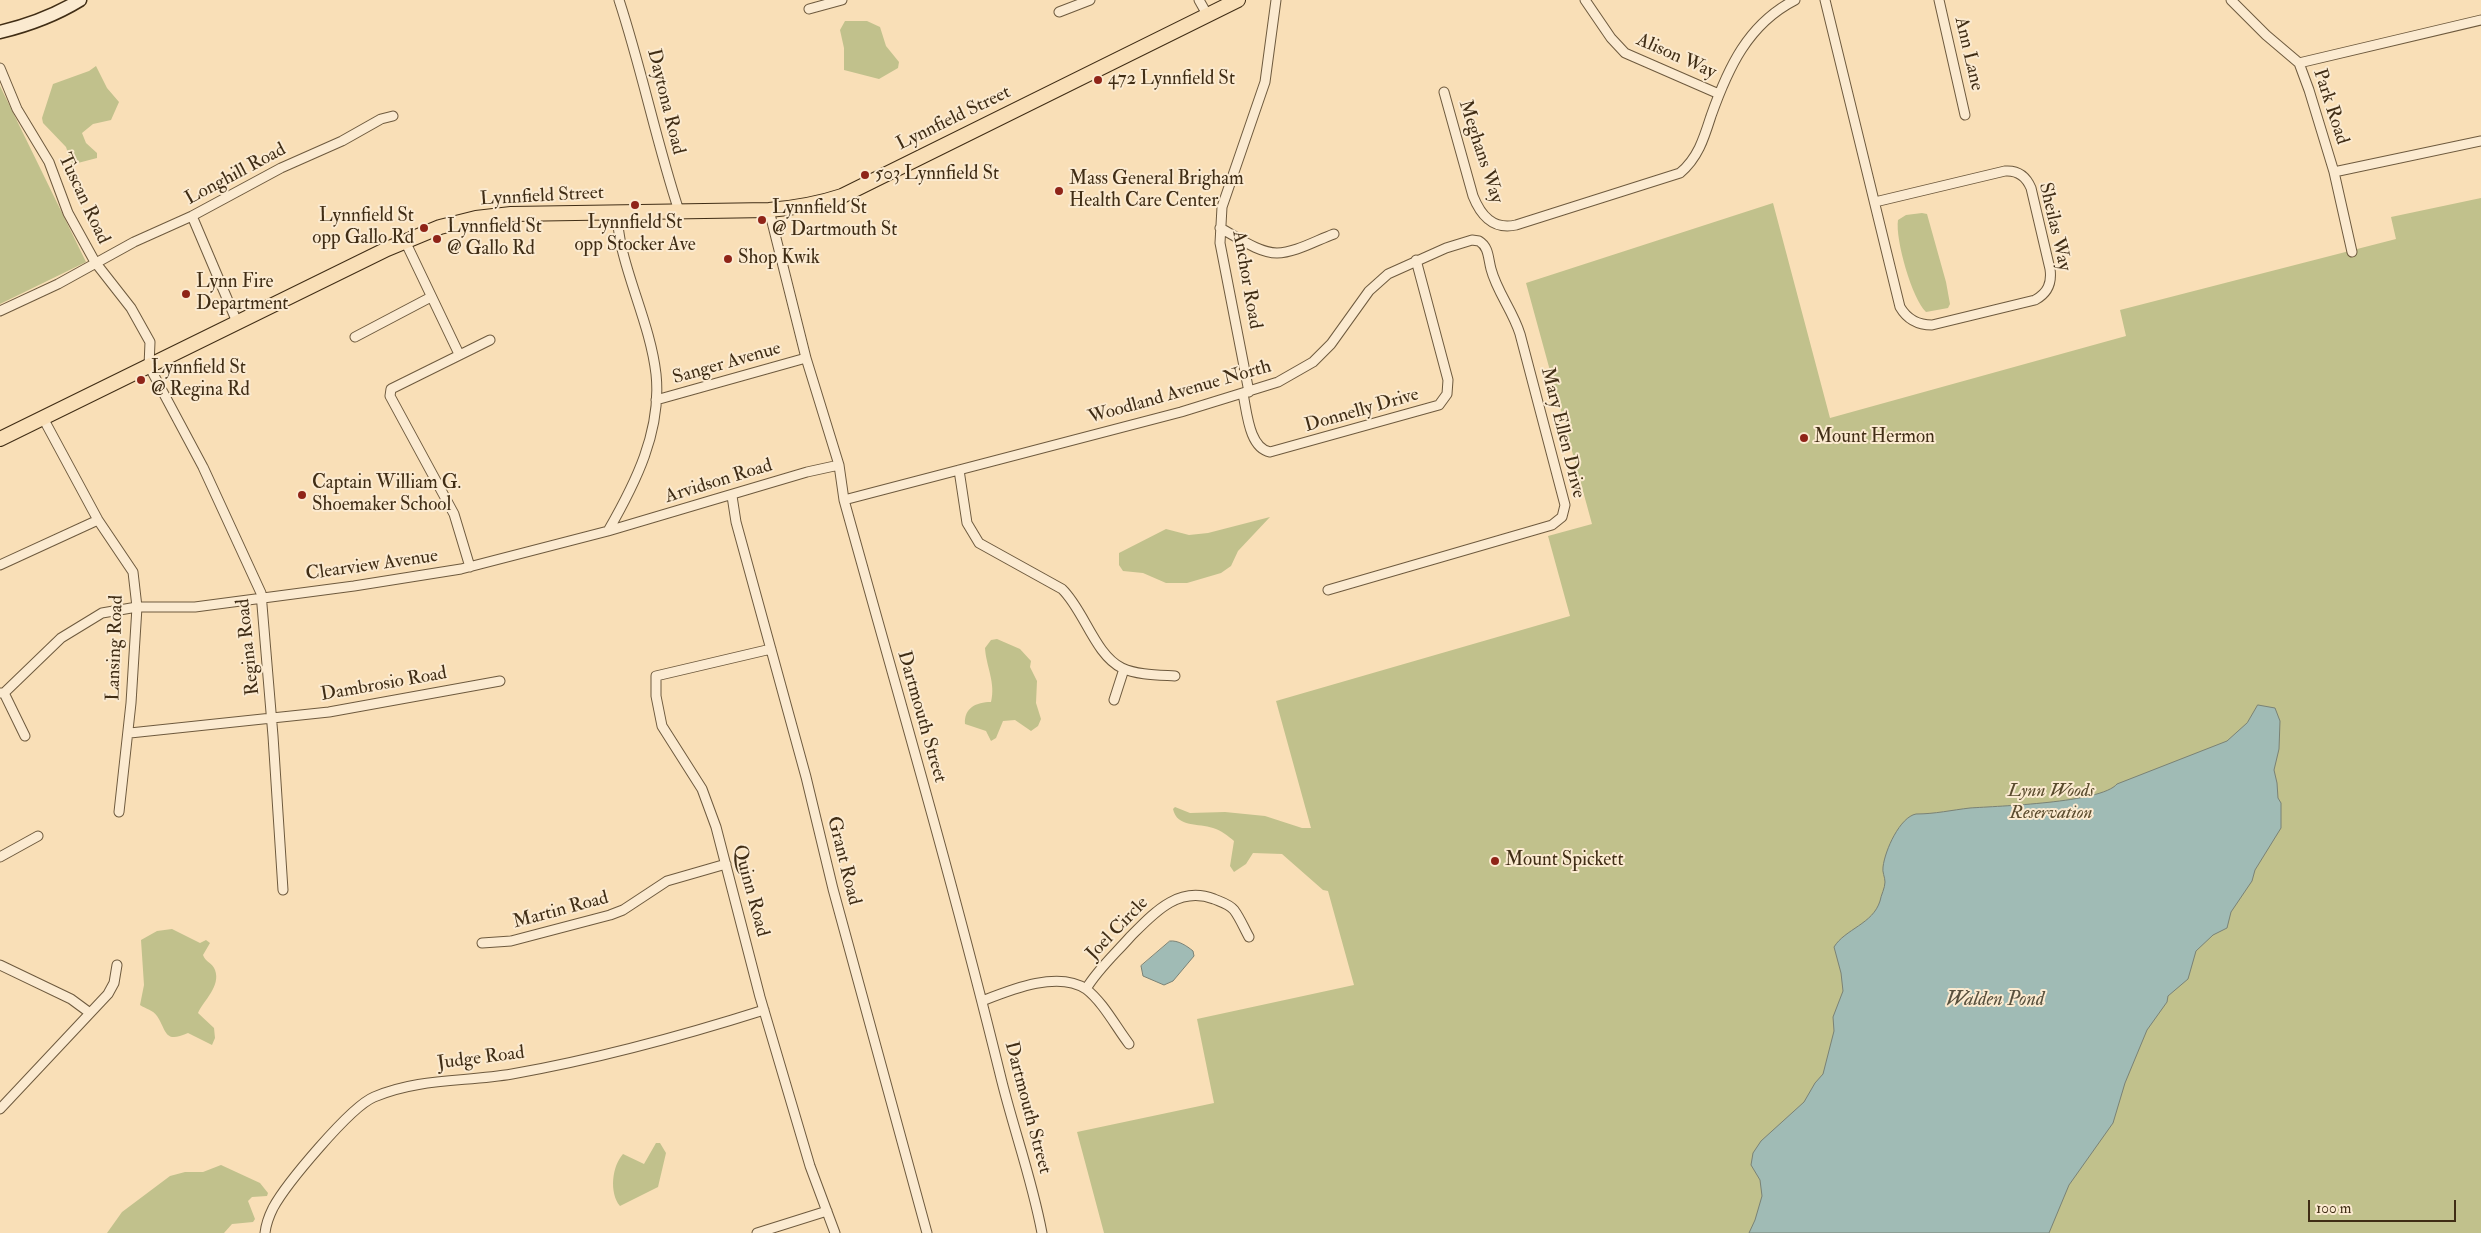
<!DOCTYPE html>
<style>
body{margin:0}
#map{position:relative;width:2481px;height:1233px;overflow:hidden;background:#f9dfb7;font-family:"IM FELL Double Pica",serif}
canvas{display:block}
.scale{position:absolute;left:2308px;top:1200px;width:148px;height:22px;box-sizing:border-box;border:2px solid #402d15;border-top:0;padding-left:6px;font-size:15px;line-height:18px;white-space:nowrap;color:#402d15;-webkit-text-stroke:4px #fbead0;paint-order:stroke}
</style>
<div id="map">
<canvas width="2481" height="1233"></canvas>
<div class="scale">100 m</div>
</div>
<script>
const context = document.querySelector('canvas').getContext('2d');
context.lineJoin = 'round';
function paint(path, color) { context.fillStyle = color; context.fill(path, 'evenodd'); }
function stroke(path, color, width, dash) { context.strokeStyle = color; context.lineWidth = width; context.lineCap = dash ? 'butt' : 'round'; context.setLineDash(dash || []); context.stroke(path); }
function write(font, color, halo, rows, align = 'center') {
  context.font = font + ' "IM FELL Double Pica",serif'; context.lineWidth = 4; context.setLineDash([]); context.textBaseline = 'middle'; context.strokeStyle = halo; context.fillStyle = color; for (const [text, x, y, turn = 0] of rows) {
    context.save(); context.translate(x, y); context.rotate((+turn || 0) * Math.PI / 180); context.textAlign = isNaN(turn) ? turn : align; if (halo) context.strokeText(text, 0, 0); context.fillText(text, 0, 0); context.restore();
  }
}
const green = new Path2D(`
 M845,21H867L880,27L886,46L899,62L898,68L879,79L844,70V48L840,30Z
 M96,66L107,88L119,102L111,120L93,124L82,133L86,143L97,153V158L74,164L71,162L66,147L43,123L42,118L53,84L89,71Z
 M0,86L86,262L0,304Z
 M2481,198V1233H1104L1077,1132L1214,1103L1197,1019L1354,985L1328,891L1323,890L1282,854L1253,853L1246,864L1234,872L1230,866L1234,841C1228,836 1221,830 1213,828C1199,823 1177,828 1173,809L1175,807L1190,813L1225,812L1265,816L1302,828H1311L1276,701L1570,616L1548,536L1592,524L1526,283L1773,203L1830,418L2126,336L2120,310L2396,239L2391,217Z
 M1922,213L1927,214L1946,282L1950,304L1948,308L1926,312C1912,299 1895,239 1898,220L1906,215Z
 M1270,517L1238,551L1231,566L1221,573L1187,583H1166L1143,573L1123,571L1119,565V553L1166,529L1189,535L1208,533Z
 M997,639L1020,649L1031,661L1030,667L1037,681L1036,703L1041,719L1038,726L1031,731L1015,720L1003,721L996,738L991,741L986,731L965,724C964,708 976,702 991,702C996,683 986,666 985,648L991,640Z
 M172,929L200,943L206,940L210,943L203,955C205,962 213,963 215,970C221,986 204,1000 198,1013L214,1028L215,1038L212,1045L188,1033C164,1044 167,1031 157,1016C153,1010 146,1009 140,1005L144,985L141,940L157,931Z
 M656,1143H660L666,1153L658,1187L620,1206C609,1193 612,1166 623,1154L644,1164Z
 M221,1165L260,1183L268,1193L267,1196L252,1197L248,1201L255,1219L253,1222L232,1224L224,1233H107L122,1212L170,1176L185,1172H203Z`);
const water = new Path2D(`
 M2258,705L2275,708L2280,721L2279,749L2274,770L2277,783L2278,798L2281,803V828L2255,870L2252,881L2231,912L2227,928L2213,935L2196,951L2188,979L2168,996L2167,1002L2147,1030L2125,1083L2113,1123L2069,1185L2049,1233H1749L1755,1220L1762,1196L1760,1180L1751,1165L1753,1153L1761,1141L1804,1102L1815,1083L1823,1074L1834,1031L1833,1017L1843,991L1841,973L1834,947C1845,929 1873,924 1880,901C1881,895 1885,888 1885,882C1885,877 1882,872 1883,867C1885,850 1900,817 1916,814C1935,814 1952,810 1970,808C1998,806 2101,803 2117,784L2227,741L2247,723Z
 M1170,941C1178,940 1187,946 1193,951L1194,956L1173,981L1164,985L1143,976L1141,966Z`);
const street = new Path2D(`
 M619,0C642,70 656,141 679,211
 M1199,0L1208,16
 M1585,0L1611,38L1625,53L1719,94
 M1825,0L1900,307C1907,319 1917,325 1932,325L2035,300C2048,293 2052,283 2050,269L2031,188C2026,176 2018,170 2005,171L1875,202
 M1939,0L1965,115
 M2231,0L2266,35L2299,63L2309,90L2334,172L2352,252
 M809,9L842,0
 M1059,12L1090,0
 M2299,63L2481,20
 M0,68L17,109L49,162L68,213L95,262L131,308L150,342L149,366L203,467L261,593L273,736L283,890
 M1444,92L1473,196C1481,216 1493,230 1516,225L1680,173C1698,158 1704,138 1711,116C1728,68 1748,24 1795,0
 M2334,172L2481,141
 M769,210L806,358L839,465L844,500C897,691 953,882 1000,1074C1013,1128 1032,1179 1042,1233
 M192,216L237,322
 M1220,228C1236,236 1258,253 1277,253C1295,253 1317,240 1334,234
 M405,241L459,354
 M0,311L58,284L134,242L192,216L281,168L342,141L381,119L393,116
 M355,337L431,297
 M1249,392L1220,243L1222,207L1265,82L1276,0
 M1243,394C1247,412 1249,448 1270,452L1439,405L1447,394L1448,380L1416,260
 M656,400L806,358
 M43,418L98,520L133,572L137,607L131,703L119,812
 M959,470L967,523L979,543L1062,589C1084,610 1095,655 1122,668C1137,675 1158,675 1175,676
 M732,496L736,522L806,777L833,889L927,1233
 M844,500L1181,412L1278,382L1313,362L1331,344L1369,291L1388,274L1446,248L1472,240L1479,241C1489,247 1488,258 1491,269C1497,292 1513,311 1520,334L1565,505L1562,517L1552,525L1328,590
 M608,531C635,484 662,431 656,374C651,331 632,291 622,249C619,237 618,224 616,212
 M0,565L98,520
 M470,567L454,514L390,396L391,389L490,340
 M771,649L656,676V696L662,726L702,789L716,827L760,997L810,1166L835,1233
 M0,693H4L61,638L102,613L137,607H195L354,586L461,569L608,531L807,472L839,465
 M4,693L25,736
 M1114,700L1124,669
 M130,733L329,712L500,681
 M0,857L38,836
 M482,943L511,941L610,915L623,910L667,881L726,864
 M0,965L71,999L90,1013
 M1086,989C1098,969 1115,954 1130,937C1153,914 1178,885 1214,899C1221,902 1229,904 1234,910C1240,918 1244,928 1249,937
 M982,1001C1010,990 1058,970 1086,989C1103,1002 1116,1027 1129,1044
 M0,1109L108,994L114,983L117,965
 M265,1233C266,1224 269,1216 273,1208C286,1184 350,1107 374,1097C418,1078 465,1082 512,1074C597,1059 682,1036 764,1010
 M757,1233L827,1211`);
const secondary = new Path2D(`
 M0,32C29,25 54,16 80,0`);
const primary = new Path2D(`
 M0,439L387,249L440,227L476,218L511,214L769,210C794,208 818,204 842,196L1238,0`);
const markers = [
 [1098,80,5,"#8f2418"],
 [865,175,5,"#8f2418"],
 [1059,191,5,"#8f2418"],
 [635,205,5,"#8f2418"],
 [762,220,5,"#8f2418"],
 [424,228,5,"#8f2418"],
 [437,239,5,"#8f2418"],
 [728,259,5,"#8f2418"],
 [186,294,5,"#8f2418"],
 [141,380,5,"#8f2418"],
 [1804,438,5,"#8f2418"],
 [302,495,5,"#8f2418"],
 [1495,861,5,"#8f2418"]
];
const streetNames = [
 ["Ann Lane",1968,54,77],
 ["Alison Way",1676,57,24],
 ["Daytona Road",665,102,76],
 ["Park Road",2330,107,72],
 ["Lynnfield Street",954,119,-26],
 ["Meghans Way",1480,152,72],
 ["Longhill Road",236,175,-28],
 ["Lynnfield Street",542,197,-3],
 ["Tuscan Road",83,199,65],
 ["Sheilas Way",2054,227,77],
 ["Anchor Road",1246,280,80],
 ["Sanger Avenue",727,364,-16],
 ["Woodland Avenue North",1180,393,-16],
 ["Donnelly Drive",1362,411,-16],
 ["Mary Ellen Drive",1562,433,76],
 ["Arvidson Road",719,482,-17],
 ["Clearview Avenue",372,566,-8],
 ["Regina Road",249,647,-96],
 ["Lansing Road",116,648,-88],
 ["Dambrosio Road",384,685,-10],
 ["Dartmouth Street",921,717,74],
 ["Grant Road",843,861,76],
 ["Quinn Road",750,891,75],
 ["Martin Road",561,911,-15],
 ["Joel Circle",1118,929,-46],
 ["Judge Road",481,1059,-7],
 ["Dartmouth Street",1027,1108,75]
];
const poiNames = [
 ["472 Lynnfield St",1108,80],
 ["503 Lynnfield St",875,175],
 ["Mass General Brigham",1069,180],
 ["Health Care Center",1069,202],
 ["Lynnfield St",772,209],
 ["@ Dartmouth St",772,231],
 ["Lynnfield St",414,217,"right"],
 ["opp Gallo Rd",414,239,"right"],
 ["Lynnfield St",635,224,"center"],
 ["opp Stocker Ave",635,246,"center"],
 ["Lynnfield St",447,228],
 ["@ Gallo Rd",447,250],
 ["Shop Kwik",738,259],
 ["Lynn Fire",196,283],
 ["Department",196,305],
 ["Lynnfield St",151,369],
 ["@ Regina Rd",151,391],
 ["Mount Hermon",1814,438],
 ["Captain William G.",312,484],
 ["Shoemaker School",312,506],
 ["Mount Spickett",1505,861]
];
const parkNames = [
 ["Lynn Woods",2051,792],
 ["Reservation",2051,814]
];
const waterNames = [
 ["Walden Pond",1995,1001]
];
paint(green, '#c1c18c');
paint(water, '#a0bbb5');
stroke(water, '#7a8275', 1);
stroke(street, '#6e5a3e', 11);
stroke(secondary, '#402d15', 15);
stroke(primary, '#402d15', 16);
stroke(street, '#fbead0', 9);
stroke(secondary, '#fbead0', 12);
stroke(primary, '#f9dfb7', 14);
for (const [x, y, r, color] of markers) { const dot = new Path2D(); dot.arc(x, y, r, 0, 2 * Math.PI); context.fillStyle = color; context.fill(dot); stroke(dot, '#fbead0', 2); }
write('19px', '#402d15', '#fbead0', streetNames);
write('19px', '#402d15', '#fbead0', poiNames, 'left');
write('italic 19px', '#5a4b2d', '#fbead0', parkNames);
write('italic 20px', '#58503d', '#fbead0', waterNames);
</script>
